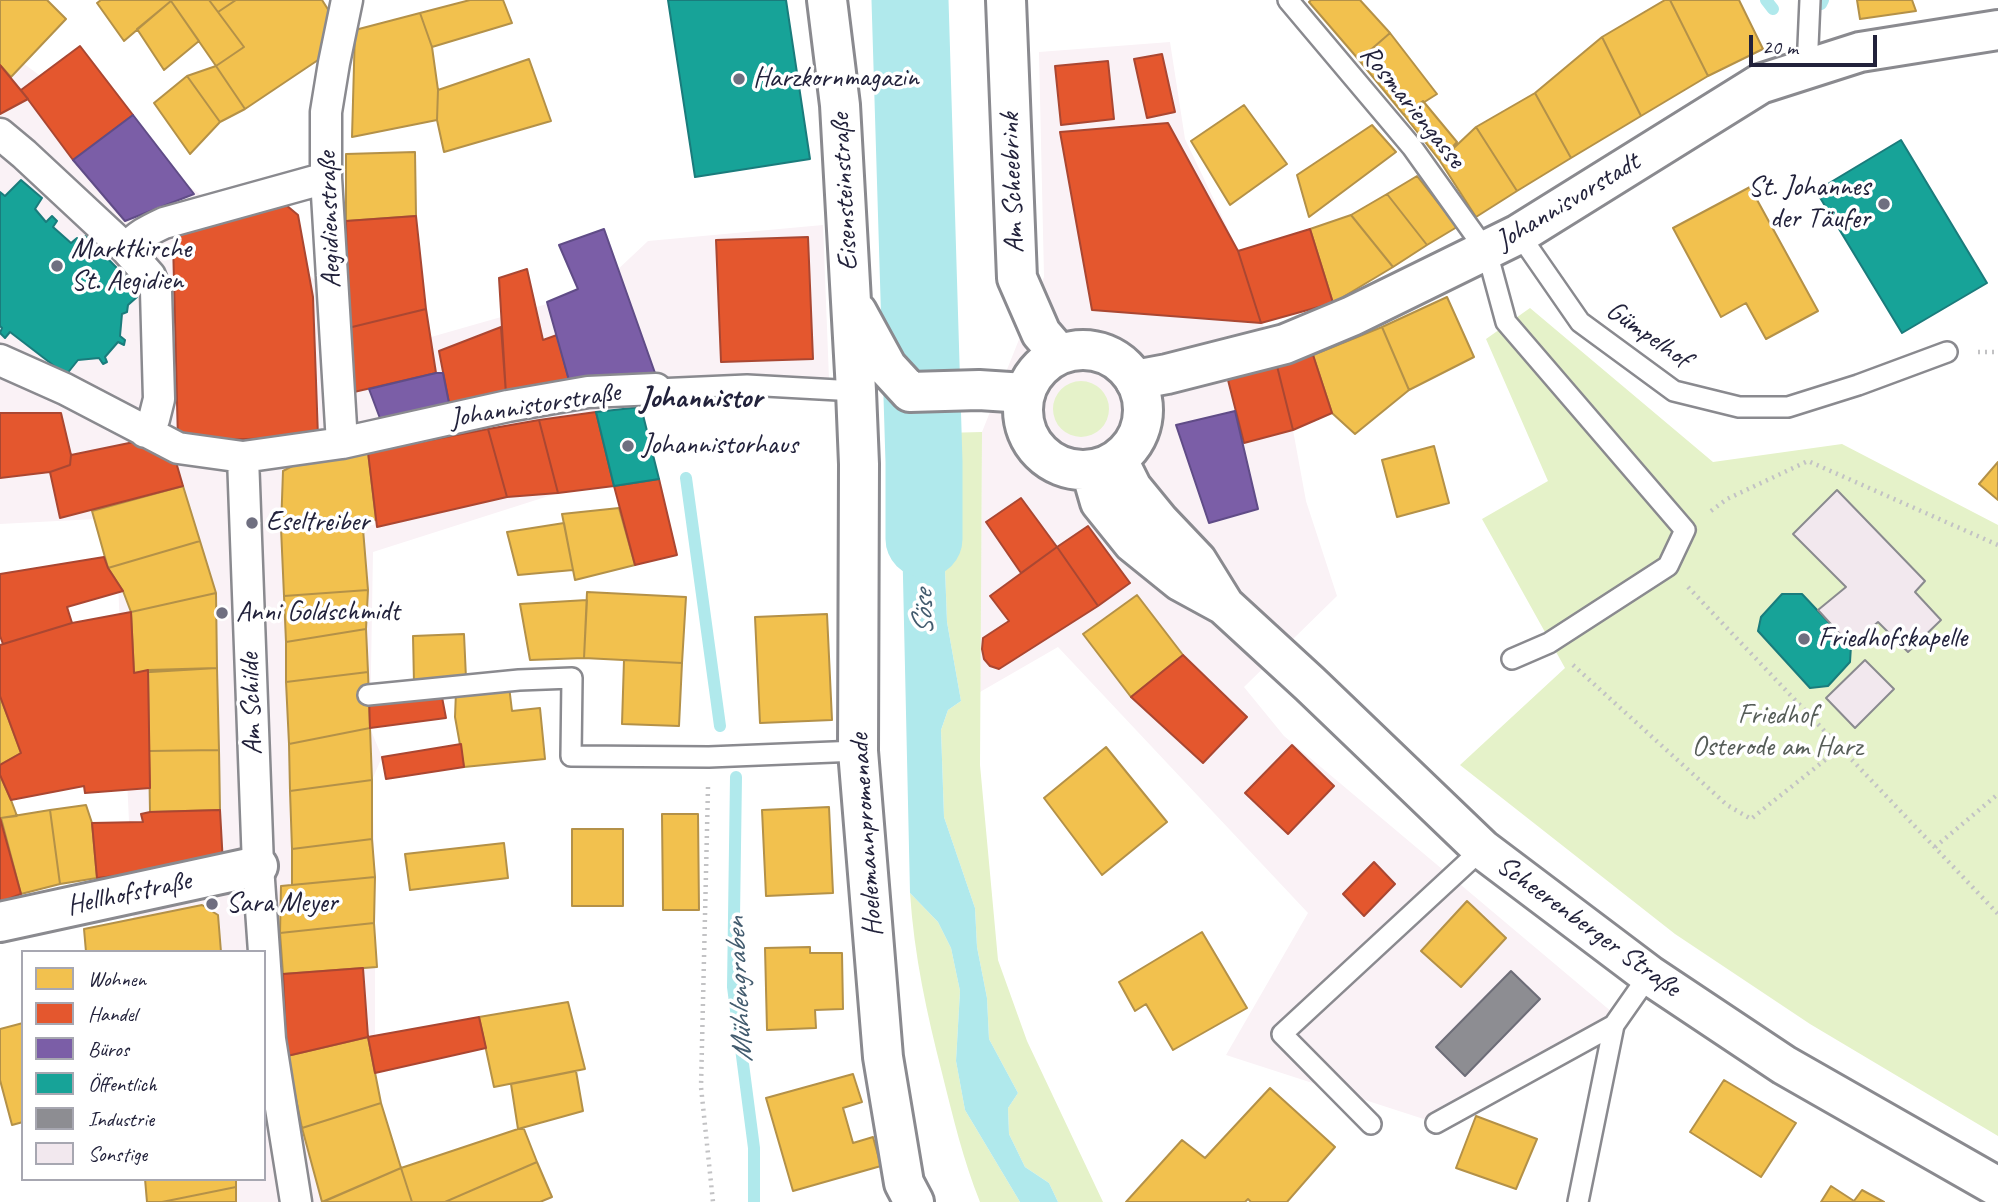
<!DOCTYPE html>
<meta charset="utf-8">
<style>
body{margin:0}
#map{position:relative;width:1998px;height:1202px;overflow:hidden;background:#fff;font-family:Caveat,sans-serif}
canvas{display:block}
.legend{position:absolute;left:21px;top:950px;width:245px;height:231px;box-sizing:border-box;background:#fff;border:2px solid #a7a7b1;margin:0;padding:9px 12px;list-style:none;font-size:21px;color:#22223b}
.legend li{display:flex;align-items:center;gap:14px;height:35px}
.legend b{width:35px;border:2px solid #a7a7b1}
.scale{position:absolute;left:1749px;top:35px;width:128px;height:32px;box-sizing:border-box;border:4px solid #22223b;border-top:0;padding-left:9px;font-size:21px;line-height:24px;white-space:nowrap;color:#22223b;-webkit-text-stroke:5px #fff;paint-order:stroke}
</style>
<div id="map">
<canvas width="1998" height="1202"></canvas>
<ul class="legend">
<li><b style="height:19px;background:#f2c14e"></b>Wohnen</li>
<li><b style="height:19px;background:#e4572e"></b>Handel</li>
<li><b style="height:19px;background:#7b5ea7"></b>Büros</li>
<li><b style="height:19px;background:#17a398"></b>Öffentlich</li>
<li><b style="height:19px;background:#8d8d92"></b>Industrie</li>
<li><b style="height:19px;background:#f2e8ee"></b>Sonstige</li>
</ul>
<div class="scale">20 m</div>
</div>
<script>
const context = document.querySelector('canvas').getContext('2d');
context.lineJoin = 'round';
function paint(path, color) { context.fillStyle = color; context.fill(path, 'evenodd'); }
function stroke(path, color, width, dash) { context.strokeStyle = color; context.lineWidth = width; context.lineCap = dash ? 'butt' : 'round'; context.setLineDash(dash || []); context.stroke(path); }
function write(font, color, halo, rows, align = 'center') {
  context.font = font + ' Caveat,sans-serif'; context.lineWidth = 7; context.setLineDash([]); context.textBaseline = 'middle'; context.strokeStyle = halo; context.fillStyle = color; for (const [text, x, y, turn = 0] of rows) {
    context.save(); context.translate(x, y); context.rotate((+turn || 0) * Math.PI / 180); context.textAlign = isNaN(turn) ? turn : align; if (halo) context.strokeText(text, 0, 0); context.fillText(text, 0, 0); context.restore();
  }
}
const built = new Path2D(`
 M1170,42L1185,139L1238,250L1277,366L1293,430L1306,501L1337,596L1244,687L1284,736L1619,1018L1436,1123L1226,1055L1308,913L1058,647L980,692L982,432L1044,277L1039,52Z
 M0,46L403,345L596,290L648,241L823,225L829,379L607,417L614,486L558,493L373,552L370,728L382,757L372,780L375,877V1073L394,1183L339,1202H146L145,1179H264V952H135L115,518L0,524Z`);
const green = new Path2D(`
 M1530,308L1713,462L1842,444L1998,525V1136L1810,1024L1675,934L1460,765L1565,668L1482,519L1548,481L1486,339Z
 M1053 409a28 28 0 1 1 56 0a28 28 0 1 1-56 0Z
 M982,432L980,765L998,960L1027,1041L1103,1202H1058L1049,1183L1025,1167L1009,1134L1008,1108L1018,1093L989,1039L987,998L977,947L975,908L944,817L941,730L948,710L961,701L947,622L943,515V433Z
 M910,893L938,922L951,948L960,991L956,1061L965,1110L1020,1202H980C963,1160 953,1117 942,1073C927,1014 914,955 910,893Z`);
const water = new Path2D(`
 M917,433H943V515L947,622L961,701L948,710L941,730L944,817L975,908L977,947L987,998L989,1039L1018,1093L1008,1108L1009,1134L1025,1167L1049,1183L1058,1202H1020L965,1110L956,1061L960,991L951,948L938,922L910,893L901,488L908,486L909,439Z`);
const homes = new Path2D(`
 M0,0H47L66,19L11,77L0,65Z
 M101,0H172L124,41L97,3Z
 M172,0H209L244,47L216,66L171,1Z
 M209,0H236L218,12Z
 M236,0H322L336,22L327,54L245,109L216,66L244,47L218,12Z
 M470,0H503L512,23L432,47L420,13Z
 M1311,0H1360L1390,33L1359,60L1309,2Z
 M1665,0H1670L1708,76L1641,116L1602,37Z
 M1670,0H1739L1763,49L1708,76Z
 M1857,0H1912L1916,11L1860,19Z
 M171,1L199,41L164,70L137,29Z
 M420,13L432,47L438,90L437,120L352,137L355,30Z
 M1390,33L1437,94L1404,115L1359,60Z
 M1602,37L1641,116L1571,158L1535,93Z
 M529,59L551,121L444,152L437,120L438,90Z
 M216,66L245,109L220,122L187,76Z
 M187,76L220,122L190,154L154,103Z
 M1535,93L1571,158L1517,191L1476,127Z
 M1423,101L1457,142L1440,161L1404,115Z
 M1244,105L1287,164L1230,205L1191,141Z
 M1372,125L1396,152L1309,217L1297,175Z
 M1476,127L1517,191L1476,217L1440,161Z
 M415,152L416,216L346,221V154Z
 M1417,176L1457,227L1427,245L1387,194Z
 M1750,187L1818,311L1766,339L1746,303L1721,317L1673,228Z
 M1387,194L1427,245L1393,267L1351,215Z
 M1351,215L1393,267L1333,303L1310,229Z
 M1447,297L1474,357L1409,390L1382,327Z
 M1382,327L1409,390L1355,434L1332,413L1313,355Z
 M1434,446L1449,503L1397,517L1382,460Z
 M368,452L376,520L364,521L363,529L281,528L283,471L311,456Z
 M1998,462V500L1979,484Z
 M183,486L200,541L108,568L92,511Z
 M619,508L635,565L575,580L562,514Z
 M564,523L573,570L518,575L507,532Z
 M281,528L363,529L368,590L284,596Z
 M200,541L216,593L131,612L123,591L108,568Z
 M368,590L366,629L286,642L284,596Z
 M587,592L686,597L682,663L584,658Z
 M216,593L217,668L134,673L131,612Z
 M1137,595L1183,655L1131,697L1083,634Z
 M587,600L584,658L530,660L520,604Z
 M827,614L832,720L760,723L755,617Z
 M366,629L368,672L286,682V642Z
 M464,634L466,678L414,684L413,636Z
 M624,660L682,663L679,726L622,724Z
 M217,668L219,750L149,751L148,670Z
 M368,672L370,728L289,744L286,682Z
 M509,686L512,711L540,708L545,759L464,767L455,717L456,691Z
 M0,696L21,753L0,765Z
 M370,728L372,780L290,791L289,744Z
 M1106,747L1167,822L1102,875L1044,798Z
 M219,750L220,810L150,812L149,751Z
 M0,775L11,800L17,816L0,818Z
 M372,780V839L292,849L290,791Z
 M86,805L92,823L97,878L60,884L50,810Z
 M829,807L833,893L766,896L762,810Z
 M50,810L60,884L21,894L1,818Z
 M662,814H698L699,910H663Z
 M572,829H623V906H572Z
 M372,839L375,877L292,885V849Z
 M504,843L508,878L410,890L405,854Z
 M375,877L374,923L280,933L281,886Z
 M1467,901L1506,938L1461,987L1421,951Z
 M202,905L218,915L221,952H86L84,929Z
 M374,923L377,967L283,974L280,933Z
 M1202,932L1247,1008L1173,1050L1146,1004L1135,1011L1119,982Z
 M810,947V953H842L843,1009L815,1010L816,1028L767,1030L765,948Z
 M568,1002L585,1069L494,1087L479,1017Z
 M23,1023V1122L12,1125L0,1080V1029Z
 M368,1037L381,1103L302,1128L287,1056Z
 M576,1071L583,1111L518,1129L511,1084Z
 M853,1074L862,1102L843,1108L853,1143L873,1137L881,1166L793,1191L766,1098Z
 M1724,1080L1796,1123L1761,1177L1690,1132Z
 M1270,1088L1335,1147L1287,1202H1251L1248,1199L1245,1202H1126L1182,1140L1205,1158Z
 M381,1103L401,1168L322,1202L302,1128Z
 M1476,1116L1537,1139L1516,1189L1456,1168Z
 M518,1129H524L537,1162L445,1202H412L401,1168Z
 M537,1162L552,1197L540,1202H445Z
 M401,1168L412,1202H323Z
 M145,1179H236V1187L162,1202H147Z
 M1831,1186L1854,1201L1862,1190L1884,1202H1821Z
 M236,1187V1202H162Z`);
const shops = new Path2D(`
 M80,46L133,115L73,160L21,90Z
 M1162,54L1175,112L1147,118L1134,59Z
 M1108,61L1114,119L1061,125L1055,66Z
 M0,65L28,99L0,114Z
 M1168,123L1238,251L1261,323L1092,310L1060,132Z
 M286,205L298,215L313,297L318,437L178,441L173,242L180,232Z
 M416,216L426,309L348,328L346,221Z
 M1310,229L1333,303L1261,323L1238,251Z
 M808,237L813,359L721,362L716,240Z
 M527,269L543,340L557,335L570,384L506,394L499,278Z
 M426,309L436,373L354,392L348,328Z
 M501,327L506,394L450,408L439,351Z
 M1313,355L1332,413L1293,430L1277,366Z
 M1277,366L1293,430L1244,443L1228,380Z
 M596,412L614,486L558,493L539,420Z
 M0,413H61L71,455L70,465L50,472L0,478Z
 M539,420L558,493L507,497L488,429Z
 M488,429L507,497L377,527L368,452Z
 M134,442L176,462L183,486L60,518L50,472L70,465L71,455Z
 M659,479L677,555L635,565L614,486Z
 M1021,498L1057,547L1021,573L986,522Z
 M1088,526L1130,583L1098,606L1057,547Z
 M1057,547L1098,606L999,669L990,666L984,659L982,649L983,638L1009,621L990,596Z
 M104,557L108,568L123,591L67,607L72,623L3,644L0,636V574Z
 M131,612L134,673L148,670L150,788L85,793L84,786L11,800L0,775V765L21,753L0,696V645L72,623Z
 M1183,655L1247,717L1203,763L1131,697Z
 M441,692L446,718L370,728L369,697Z
 M461,744L464,767L386,779L382,757Z
 M1292,745L1334,786L1288,834L1245,793Z
 M220,810L223,864L97,878L92,823L143,822L141,814L150,812Z
 M0,818L21,894L0,902Z
 M1374,862L1395,884L1364,916L1343,894Z
 M363,968L368,1037L287,1056L283,974Z
 M479,1017L486,1048L375,1073L368,1037Z`);
const offices = new Path2D(`
 M133,115L194,194L125,221L73,160Z
 M604,229L655,373L570,384L547,302L578,289L559,245Z
 M436,373H443L450,408L381,421L369,389Z
 M1235,411L1258,509L1209,523L1176,425Z`);
const public = new Path2D(`
 M668,0H786L810,159L695,177Z
 M1901,140L1987,283L1902,333L1816,191Z
 M21,180L42,198L35,209L46,222L52,216L57,221L53,227L71,243L77,238L80,241L85,236L137,288V297L128,305L127,312L122,314L120,336L125,340L124,345L118,342L105,357L107,362L103,364L99,358L78,360L66,375L10,332L5,338L0,333L2,328L0,326V192L5,196Z
 M641,407L659,479L614,486L596,412Z
 M1782,594H1802L1851,646L1850,662L1828,686L1810,688L1758,631L1761,617Z`);
const industry = new Path2D(`
 M1511,971L1540,999L1465,1076L1436,1047Z`);
const stream = new Path2D(`
 M1766,0L1773,9
 M1821,4L1823,0
 M686,478L720,726
 M736,777L733,987L754,1148V1202`);
const river = new Path2D(`
 M910,0L924,462V539`);
const building = new Path2D(`
 M1837,490L1925,581L1915,592L1941,620L1908,652L1878,622L1851,646L1818,610L1846,587L1793,534Z
 M1865,660L1894,689L1855,728L1826,698Z`);
const path = new Path2D(`
 M1978,352H1998
 M1711,511L1727,499L1808,461L1998,545
 M1688,587L1998,914
 M1573,665L1727,805L1751,819L1840,748
 M708,787L701,1087L713,1202
 M1935,847L1998,794`);
const service = new Path2D(`
 M1288,0L1412,147L1487,252L1506,322L1685,530L1668,566L1549,643L1512,659
 M1807,69L1810,0
 M1519,234L1580,322L1674,391L1739,407H1788L1858,385L1947,352
 M656,389L747,385L856,391
 M368,695L519,680L572,678L571,756L709,757L858,751
 M1436,1123L1614,1025L1649,975
 M1371,1124L1282,1034L1482,849
 M1578,1202L1614,1025`);
const pedestrian = new Path2D(`
 M0,134L24,154L126,249C137,236 149,230 164,223L326,178
 M126,249L150,276L156,291L159,399L154,419L145,432
 M0,360L65,389L178,448L243,457L342,443L508,406L588,392L656,389
 M342,443L326,178V112L334,63L347,0
 M243,457L258,866L264,952
 M264,952L270,1039L296,1202`);
const minor = new Path2D(`
 M827,0L840,105L856,391L859,464L858,751L883,1057L904,1183L914,1202
 M857,312L887,367L910,392
 M910,392L979,390L1025,393
 M0,922L258,866`);
const tertiary = new Path2D(`
 M1135,380L1167,374L1285,344L1352,316L1519,234L1760,84L1860,52L1998,30`);
const secondary = new Path2D(`
 M1006,0L1017,278L1041,333L1059,354
 M1023 410a60 60 0 1 1 120 0a60 60 0 1 1-120 0Z
 M1118,460L1132,488L1159,521L1197,561L1223,603
 M1091,471L1100,502L1133,543L1180,581L1224,605L1310,684L1482,849L1649,975L1784,1065L1998,1187`);
const markers = [
 [739,79,7,"#6f6f80"],
 [1884,204,7,"#6f6f80"],
 [57,266,7,"#6f6f80"],
 [628,446,7,"#6f6f80"],
 [252,523,7,"#6f6f80"],
 [222,613,7,"#6f6f80"],
 [1804,639,7,"#6f6f80"],
 [212,904,7,"#6f6f80"]
];
const poiNames = [
 ["Harzkornmagazin",753,79],
 ["St. Johannes",1870,188,"right"],
 ["der Täufer",1870,220,"right"],
 ["Marktkirche",71,250],
 ["St. Aegidien",71,282],
 ["Johannistorhaus",642,446],
 ["Eseltreiber",266,523],
 ["Anni Goldschmidt",236,613],
 ["Friedhofskapelle",1818,639],
 ["Sara Meyer",226,904]
];
const streetNames = [
 ["Rosmariengasse",1412,107,51],
 ["Am Scheebrink",1013,183,-92],
 ["Eisensteinstraße",845,192,-93],
 ["Johannisvorstadt",1568,202,-31],
 ["Aegidienstraße",330,220,-92],
 ["Gümpelhof",1648,335,35],
 ["Johannistorstraße",535,406,-9],
 ["Am Schilde",252,704,-92],
 ["Hoelemannpromenade",867,835,-94],
 ["Hellhofstraße",129,894,-12],
 ["Scheerenberger Straße",1588,927,36]
];
const parkNames = [
 ["Friedhof",1777,716],
 ["Osterode am Harz",1777,748]
];
const neighbourhoodNames = [
 ["Johannistor",701,399]
];
const waterNames = [
 ["Söse",924,613,-90],
 ["Mühlengraben",740,990,-93]
];
paint(built, '#faf2f6');
paint(green, '#e5f2c9');
paint(water, '#b0e9ec');
paint(homes, '#f2c14e');
stroke(homes, '#b49148', 2);
paint(shops, '#e4572e');
stroke(shops, '#aa4732', 2);
paint(offices, '#7b5ea7');
stroke(offices, '#604c87', 2);
paint(public, '#17a398');
stroke(public, '#1a7c7c', 2);
paint(industry, '#8d8d92');
stroke(industry, '#6d6d78', 2);
stroke(stream, '#b0e9ec', 12);
stroke(river, '#b0e9ec', 77);
paint(building, '#f2e8ee');
stroke(building, '#8a8a8f', 2);
stroke(service, '#8a8a8f', 24);
stroke(pedestrian, '#8a8a8f', 35);
stroke(minor, '#8a8a8f', 44);
stroke(tertiary, '#8a8a8f', 44);
stroke(secondary, '#8a8a8f', 44);
stroke(path, '#c2c2c4', 4.5, [2, 5]);
stroke(service, '#fff', 19);
stroke(pedestrian, '#fff', 30);
stroke(minor, '#fff', 38);
stroke(tertiary, '#fff', 38);
stroke(secondary, '#fff', 38);
for (const [x, y, r, color] of markers) { const dot = new Path2D(); dot.arc(x, y, r, 0, 2 * Math.PI); context.fillStyle = color; context.fill(dot); stroke(dot, '#fff', 2.5); }
write('28px', '#22223b', '#fff', poiNames, 'left');
write('28px', '#22223b', '#fff', streetNames);
write('28px', '#565d58', '#fff', parkNames);
write('bold 30px', '#22223b', '#fff', neighbourhoodNames);
write('italic 30px', '#425b6e', '#fff', waterNames);
</script>
